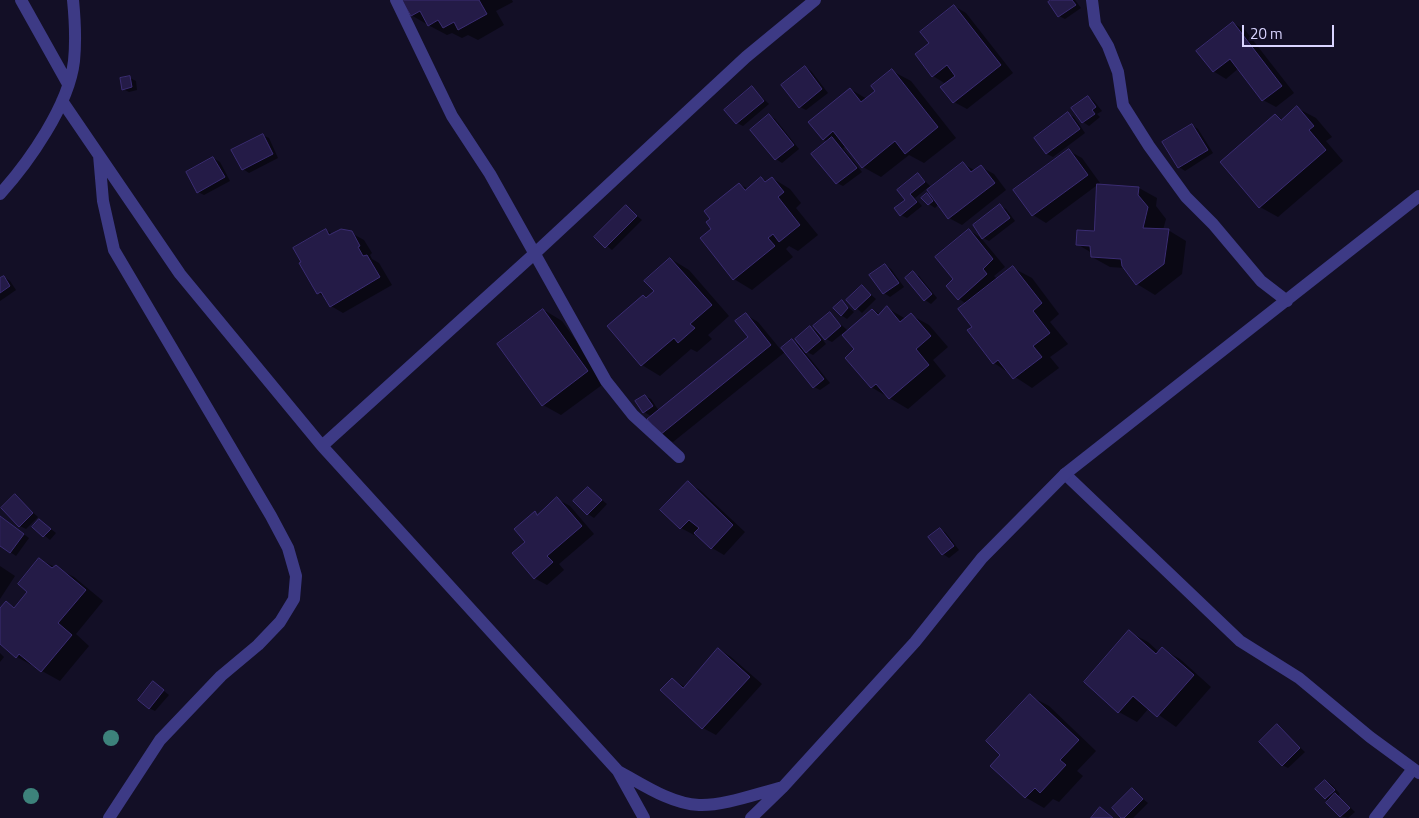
<!DOCTYPE html>
<style>
body{margin:0}
#map{position:relative;width:1419px;height:818px;overflow:hidden;background:#130f26;font-family:"Titillium Web",sans-serif}
canvas{display:block}
.scale{position:absolute;left:1242px;top:25px;width:92px;height:22px;box-sizing:border-box;border:2px solid #d9d4ff;border-top:0;padding-left:6px;font-size:15px;line-height:18px;white-space:nowrap;color:#d9d4ff;-webkit-text-stroke:4px #130f26;paint-order:stroke}
</style>
<div id="map">
<canvas width="1419" height="818"></canvas>
<div class="scale">20 m</div>
</div>
<script>
const context = document.querySelector('canvas').getContext('2d');
context.lineJoin = 'round';
function paint(path, color) { context.fillStyle = color; context.fill(path, 'evenodd'); }
function stroke(path, color, width, dash) { context.strokeStyle = color; context.lineWidth = width; context.lineCap = dash ? 'butt' : 'round'; context.setLineDash(dash || []); context.stroke(path); }
const shadow = new Path2D(`
 M407,0H512L513,2L496,11L504,25L478,40L468,35L462,38L452,33L447,35L430,26L411,15Z
 M1053,0H1075L1081,8L1065,19L1059,16Z
 M954,6L966,13L1013,73L967,109L954,102L942,87L946,84L933,76L931,44Z
 M1233,23L1245,30L1294,93L1276,107L1263,100L1239,68L1226,79L1213,71Z
 M805,67L811,71L828,93L806,110L800,107Z
 M892,71L911,81L956,138L924,163L909,155L881,177L863,167L846,146L843,148L862,172L843,186L837,183L828,142L823,139L850,89L867,99L877,92Z
 M130,78L136,81L137,90L129,92L123,89Z
 M752,88L769,104L743,126L737,123Z
 M1088,97L1094,101L1102,111L1097,114L1100,117L1089,126L1083,122Z
 M1297,108L1316,118L1332,137L1326,141L1343,161L1278,217L1260,207L1275,115L1283,120Z
 M1068,114L1074,117L1085,133L1053,157L1047,154L1036,138Z
 M769,116L775,119L799,149L782,163L776,159Z
 M1192,125L1198,129L1213,153L1185,171L1179,167L1164,143Z
 M262,135L269,138L278,158L249,173L243,169Z
 M1069,151L1082,158L1100,183L1046,223L1033,215L1015,190Z
 M213,158L220,162L230,181L204,195L198,192Z
 M963,164L976,171L981,167L994,174L1006,190L962,225L949,218L939,204L935,208L929,204L927,195L935,199Z
 M918,174L930,186L915,198L922,206L907,218L901,215Z
 M761,178L768,182L772,178L790,189L801,203L796,208L818,235L798,251L789,246L786,249L793,257L752,290L734,279L713,229L739,184L748,189Z
 M1139,188L1157,198L1156,206L1166,219L1163,230H1168L1186,241L1182,274L1155,295L1137,284L1125,268L1110,267L1092,257V253L1077,244L1095,232Z
 M1000,206L1006,209L1015,221L989,241L983,238Z
 M626,207L642,220L612,250L596,237Z
 M326,230L334,235L351,233L364,240L372,253L370,255L372,259L379,263L392,285L343,313L331,306L326,298L318,293Z
 M969,230L981,238L1005,267L994,276L998,280L1013,268L1032,278L1059,314L1050,322L1068,344L1050,357L1059,368L1032,388L994,363L973,327L967,304L959,299L955,280Z
 M671,259L689,270L729,316L708,335L712,339L697,352L691,349L660,376L642,365L643,296L647,299L656,291Z
 M885,265L891,269L904,287L890,297L884,293Z
 M913,273L919,276L937,298L931,304L925,300L907,278Z
 M4,277L10,281L16,290L0,301V280Z
 M862,287L876,299L862,313L848,300Z
 M842,302L854,312L847,319L841,315Z
 M887,308L906,319L911,315L929,325L948,347L933,360L946,376L908,409L871,387L856,349L843,333L832,342L826,339L830,314L848,331L872,310L880,314Z
 M544,310L562,321L606,382L561,415L543,405Z
 M746,315L758,322L781,350L792,341L801,346L810,328L816,331L826,344L813,355L803,350L830,383L820,390L814,387L785,352L673,442L660,434L651,416L644,412L637,402L645,396L651,399L659,411L749,338Z
 M688,483L700,490L745,532L724,555L712,548L696,533L694,535L681,528L662,510Z
 M588,489L607,504L594,518L588,514Z
 M15,496L38,517L26,529L20,526Z
 M557,499L570,506L594,534L559,564L564,570L547,585L534,578L527,543L535,513L538,515Z
 M0,517L29,538L16,556L0,545Z
 M39,520L56,533L50,540L34,527Z
 M940,529L946,533L959,550L949,558L943,554Z
 M39,559L74,577L103,601L76,634L89,646L60,681L17,657L0,642V610L6,603L16,608L29,591Z
 M0,566L15,576L0,599Z
 M1129,632L1148,642L1159,652L1162,649L1180,659L1211,687L1176,727L1149,708L1137,722L1119,712Z
 M719,649L731,657L762,684L716,735L703,728L662,690L672,679L685,687Z
 M0,653L4,657L0,662Z
 M159,687L169,695L155,711L149,708Z
 M1030,696L1049,706L1096,751L1077,771L1083,776L1059,802L1053,799L1044,808L1025,797L1002,755Z
 M1277,726L1305,752L1288,768L1282,765Z
 M1326,781L1332,785L1340,794L1338,796L1355,812L1348,818L1341,816L1325,798Z
 M1132,790L1148,803L1133,818H1122Z`);
const building = new Path2D(`
 M404,0H479L487,14L458,30L454,22L443,28L438,20L428,26L420,11L411,16L402,1Z
 M1051,0H1072L1076,5L1058,17L1048,2Z
 M954,5L1001,65L953,103L940,87L955,76L947,65L932,77L915,54L929,43L920,32Z
 M1233,22L1282,86L1262,101L1230,59L1213,72L1196,51Z
 M805,66L822,89L799,108L781,85Z
 M892,69L938,127L905,154L895,141L862,168L833,131L823,140L808,122L850,88L861,102L875,91L871,86Z
 M130,76L132,87L122,90L120,78Z
 M752,86L764,101L736,124L724,110Z
 M1088,96L1096,107L1092,110L1095,114L1082,123L1071,108Z
 M1297,106L1314,126L1309,130L1326,150L1259,208L1220,162L1275,114L1281,120Z
 M1068,112L1080,129L1046,154L1034,138Z
 M769,114L794,145L775,160L750,130Z
 M1192,124L1208,150L1178,168L1162,142Z
 M263,134L273,154L242,170L231,150Z
 M832,137L857,168L836,184L811,154Z
 M1069,149L1088,175L1032,216L1013,190Z
 M213,157L225,177L197,193L186,172Z
 M963,162L971,172L981,165L995,183L948,219L927,190Z
 M918,173L925,182L910,194L917,202L900,216L894,208L905,200L897,190Z
 M761,177L765,182L772,177L784,192L778,197L800,225L779,242L773,234L768,238L775,246L733,280L700,238L711,229L706,222L710,219L704,211L739,183L745,190Z
 M1097,184L1139,187L1138,195L1148,207L1143,228L1169,229L1164,264L1136,285L1122,266L1121,259L1091,257L1090,246L1076,245L1077,230L1094,231Z
 M927,193L933,201L928,205L921,198Z
 M1000,204L1010,218L982,239L973,225Z
 M626,205L637,216L605,248L594,237Z
 M326,229L329,235L341,229L352,231L360,246L358,247L363,256L367,255L380,277L330,307L321,292L317,294L299,263L301,262L293,248Z
 M969,229L993,259L983,269L987,274L958,300L946,286L953,279L935,257Z
 M670,258L712,305L690,324L695,328L678,343L674,338L641,366L607,326L643,295L646,298L654,291L644,281Z
 M885,264L899,283L883,294L869,275Z
 M1013,266L1042,303L1033,311L1050,333L1033,346L1042,357L1013,379L998,360L993,364L967,330L972,327L958,309Z
 M913,271L932,294L924,301L905,278Z
 M4,276L10,286L0,293V278Z
 M862,285L871,295L855,310L846,300Z
 M842,300L848,308L841,316L833,308Z
 M887,306L900,322L911,313L931,336L916,349L929,365L889,399L876,384L871,388L845,358L854,349L842,335L872,309L878,315Z
 M543,309L588,371L542,406L497,344Z
 M830,312L841,326L825,340L813,326Z
 M746,313L771,345L660,435L647,419L748,337L735,321Z
 M810,326L821,340L806,353L795,339Z
 M792,339L824,379L813,388L781,348Z
 M645,395L653,406L643,413L635,401Z
 M688,481L733,525L711,549L694,533L699,528L689,520L680,529L660,510Z
 M588,487L602,500L587,515L573,501Z
 M15,494L33,513L19,527L1,508Z
 M557,497L582,526L547,556L553,562L534,579L512,553L525,542L514,529L535,511L537,515Z
 M0,516L24,534L10,553L0,546Z
 M39,519L51,529L43,537L32,527Z
 M940,528L954,546L942,555L928,537Z
 M39,558L52,568L56,565L86,590L58,623L72,635L41,672L19,654L16,658L0,644V608L6,601L14,608L27,592L18,584Z
 M1129,630L1156,654L1162,647L1194,675L1157,717L1133,696L1118,713L1084,682Z
 M718,648L750,677L702,729L660,690L672,678L683,688Z
 M153,681L164,690L149,709L138,700Z
 M1030,694L1079,740L1060,760L1066,765L1040,793L1035,788L1025,798L990,766L1000,755L986,741Z
 M1277,724L1300,748L1282,766L1259,742Z
 M1325,780L1335,790L1325,799L1315,789Z
 M1132,788L1143,799L1124,818H1121L1112,808Z
 M1335,793L1350,808L1340,817L1326,803Z
 M1100,807L1113,818H1091Z`);
const lane = new Path2D(`
 M1065,474L1240,641L1299,678L1370,737L1419,773`);
const street = new Path2D(`
 M21,0L68,84
 M396,0L452,116L490,174L606,381L633,415L679,457
 M1092,0L1095,24L1108,46L1118,72L1123,105L1149,146L1186,197L1213,224L1261,281L1287,301
 M62,101L180,274L322,446L618,771L644,818
 M99,155L103,201L114,250L271,516L288,548L296,576L294,599L280,622L258,645L221,676L160,740L109,818
 M0,194C29,162 69,105 74,61C76,41 75,20 73,0
 M322,446L533,255L746,57L815,0
 M618,771C642,784 671,804 699,805C724,806 758,793 783,787
 M751,818L783,787L915,642L982,558L1065,474L1419,196
 M1375,818L1413,769`);
const trees = [
 [111,738],
 [31,796]
];
paint(shadow, '#0007');
paint(building, '#241b47');
stroke(building, '#3b2d73', 1);
stroke(lane, '#3d3a85', 12);
stroke(street, '#3d3a85', 12);
context.fillStyle = '#3d827b';
for (const [x, y] of trees) { context.beginPath(); context.arc(x, y, 8, 0, 2 * Math.PI); context.fill(); }
</script>
